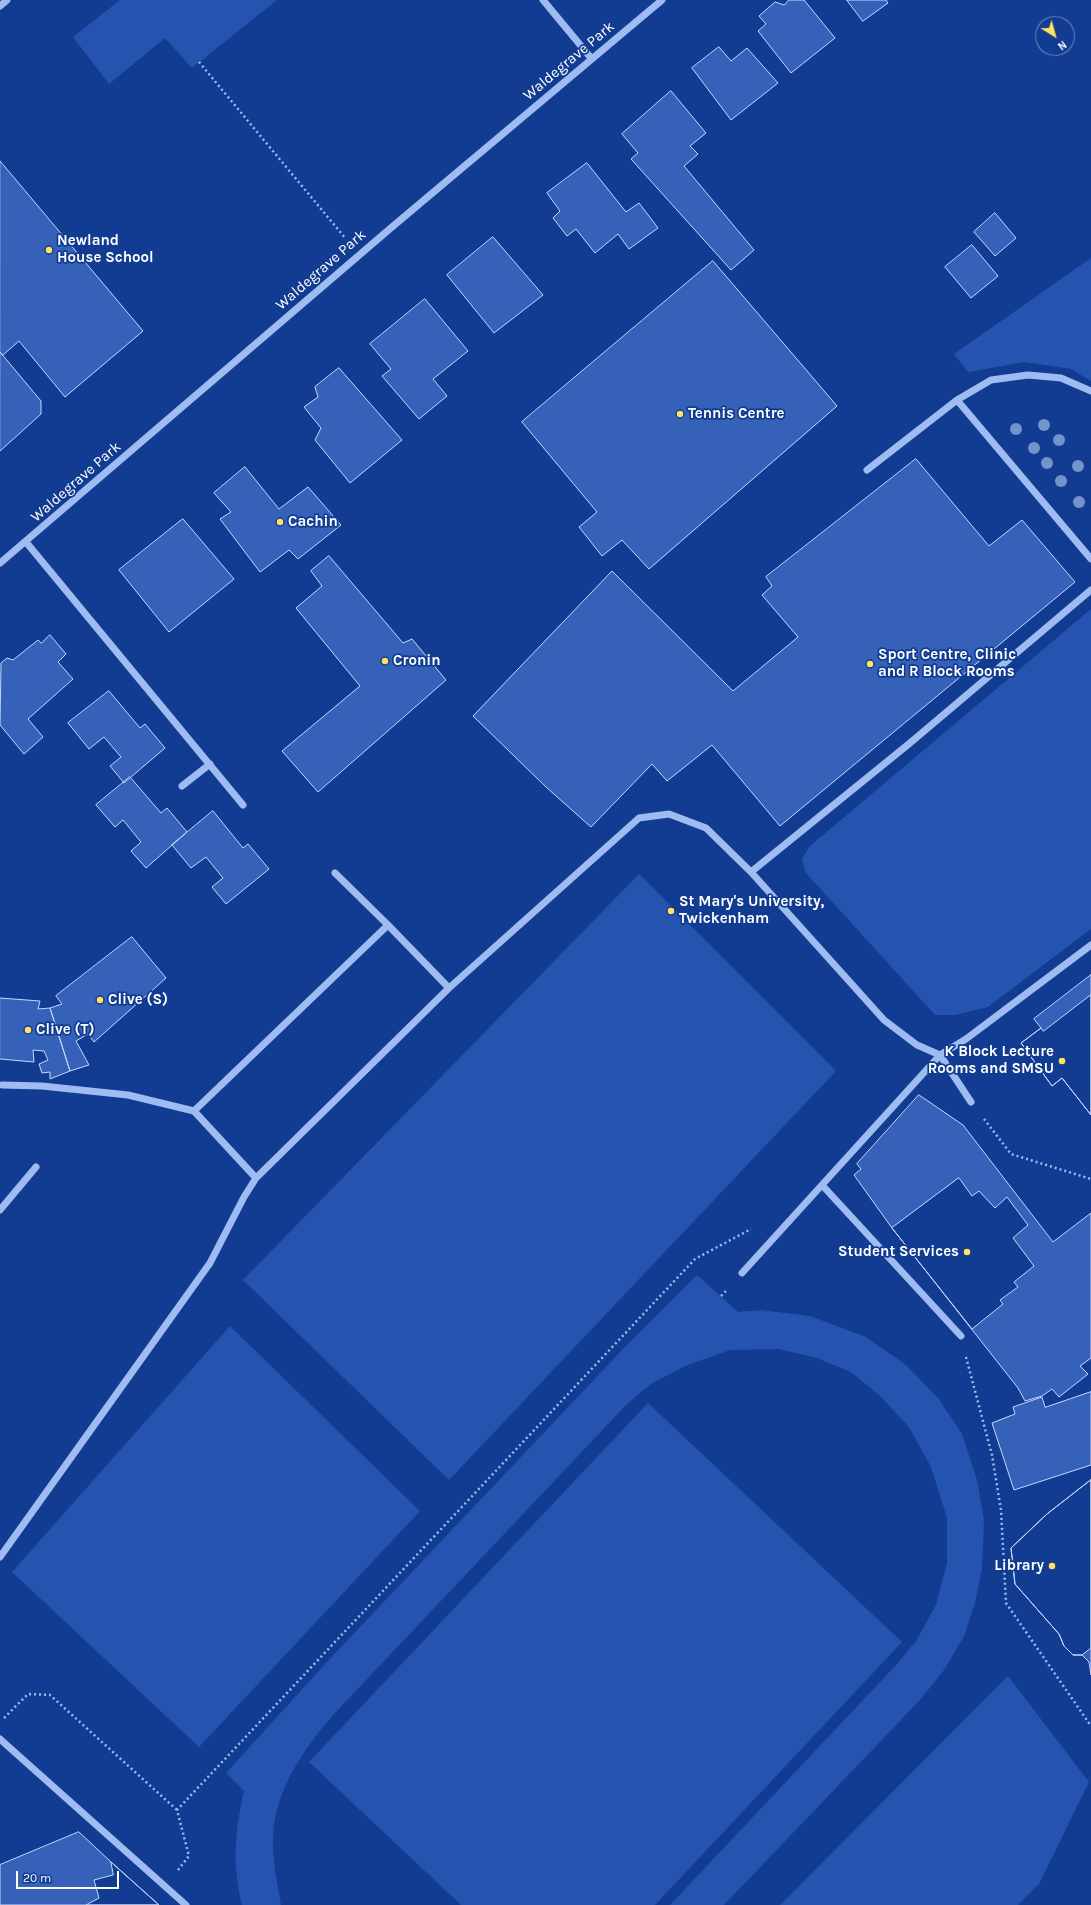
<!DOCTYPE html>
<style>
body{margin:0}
#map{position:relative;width:1091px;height:1905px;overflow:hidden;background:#123c91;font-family:Karla,sans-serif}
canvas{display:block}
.north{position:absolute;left:1035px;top:16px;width:40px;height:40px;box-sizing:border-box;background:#123c91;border:1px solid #718abd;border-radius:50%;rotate:143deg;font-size:11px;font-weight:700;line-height:16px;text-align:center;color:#fff}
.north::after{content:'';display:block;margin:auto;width:14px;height:18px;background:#ffe25f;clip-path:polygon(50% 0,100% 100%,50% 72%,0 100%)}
.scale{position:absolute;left:16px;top:1871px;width:103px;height:18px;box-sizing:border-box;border:2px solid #fff;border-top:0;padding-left:5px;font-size:12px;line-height:14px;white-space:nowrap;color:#fff;-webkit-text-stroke:3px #123c91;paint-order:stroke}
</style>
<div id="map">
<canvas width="1091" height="1905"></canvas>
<div class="north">N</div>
<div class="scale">20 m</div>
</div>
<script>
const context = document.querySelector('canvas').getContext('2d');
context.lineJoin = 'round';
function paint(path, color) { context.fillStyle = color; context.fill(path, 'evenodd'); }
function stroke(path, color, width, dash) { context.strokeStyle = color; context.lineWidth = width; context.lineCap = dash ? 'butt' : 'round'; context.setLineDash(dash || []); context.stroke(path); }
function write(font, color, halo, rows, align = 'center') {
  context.font = font + ' Karla,sans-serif'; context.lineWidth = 3.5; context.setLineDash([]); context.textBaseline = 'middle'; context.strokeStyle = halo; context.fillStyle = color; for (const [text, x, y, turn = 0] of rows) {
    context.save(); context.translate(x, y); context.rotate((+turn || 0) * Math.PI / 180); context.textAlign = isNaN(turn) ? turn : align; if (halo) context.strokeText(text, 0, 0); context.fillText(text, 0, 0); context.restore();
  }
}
const green = new Path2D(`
 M120,0H277L192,68L165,38L109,84L73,37Z
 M1091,258V381L1071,369L1025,362L968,372L954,354Z
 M1091,609V929L988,1007L955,1015H935L806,873L802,859L810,846Z
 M639,874L836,1071L449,1480L243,1280Z
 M697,1275L738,1312L761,1310L810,1316L866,1337L906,1365L938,1398L962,1434L977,1480L984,1520L982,1568L975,1603L964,1636L944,1670L920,1700L724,1905H670L897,1664L916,1641L936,1605L947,1563V1518L931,1467L909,1427L880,1396L851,1372L817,1358L778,1349L730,1350L685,1366L651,1384L627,1404L335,1713C305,1747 276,1788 273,1835C272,1858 277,1882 281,1905H242C232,1865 235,1830 244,1791L226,1773L326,1663L624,1348Z
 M230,1326L420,1511L199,1747L12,1572Z
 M648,1403L902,1642L655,1905H461L309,1762Z
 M1008,1676L1089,1782L1039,1884L1018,1905H780Z`);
const building = new Path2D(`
 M789,0H804L835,38L791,73L758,31L766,24L759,16L775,2L784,5Z
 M847,0H886L888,3L863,21Z
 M719,47L731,61L747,48L778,83L731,120L692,68Z
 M671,91L706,133L690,146L698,154L684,166L754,250L731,270L631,159L638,153L622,134Z
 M0,161L143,331L65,397L19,341L3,355L0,352Z
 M587,163L626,212L639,203L658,228L629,249L618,234L595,253L576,229L567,236L553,218L560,211L547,193Z
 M995,213L1016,238L995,256L974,232Z
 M493,237L543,295L494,333L447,275Z
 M972,245L998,276L971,298L945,267Z
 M713,261L837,406L649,569L622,540L602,556L579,527L597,512L522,422Z
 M425,299L468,351L433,379L447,396L419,419L382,376L391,369L370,344Z
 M0,352L41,401V414L0,451Z
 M339,368L402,440L350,483L315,440L321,428L304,407L318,397L315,387Z
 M916,459L989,546L1022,520L1075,582L780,826L712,745L667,781L652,764L591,827L546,787L473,716L612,571L733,691L798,637L762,595L772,586L766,577Z
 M245,467L279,509L308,487L341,525L298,559L289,550L260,572L220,519L231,512L214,493Z
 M183,519L234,579L169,632L119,570Z
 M329,556L403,643L412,639L446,680L318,792L282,751L360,686L296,608L322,586L311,571Z
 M50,635L66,654L58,662L73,679L28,719L43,737L24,754L0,725L1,663L7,658L13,660L38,640L41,643Z
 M109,691L140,728L145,724L165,748L124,783L110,766L121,757L104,737L89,749L68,723Z
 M130,777L161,813L167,808L187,832L146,868L131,851L141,842L123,820L115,827L96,805Z
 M213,811L243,848L248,844L269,869L226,904L212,887L223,878L206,857L191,868L172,845Z
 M132,937L166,978L94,1042L88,1034L76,1041L89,1065L70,1071L50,1008L62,1004L56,996Z
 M1091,975V1115L1062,1078L1052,1086L1021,1043L1041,1028L1034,1019Z
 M1091,995V1115L1062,1078L1052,1086L1021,1043L1041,1028L1043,1031Z
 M0,998L40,1001L38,1009L50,1008L70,1071L50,1079V1072L42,1073L39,1064L48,1060L44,1051L33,1050L34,1062L0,1059Z
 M919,1095L963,1125L1053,1242L1091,1213V1358L1080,1366L1088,1374L1059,1397L1052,1389L1042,1396L1025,1401L1018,1388L892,1228L854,1175L861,1169L857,1164Z
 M959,1178L972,1196L979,1191L995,1208L1007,1197L1028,1225L1013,1238L1034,1266L1014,1282L1018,1287L1000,1300L1003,1304L972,1329L892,1228Z
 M1091,1392V1465L1014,1490L992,1423L1015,1414L1013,1407L1042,1397L1045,1407Z
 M1091,1480V1675L1089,1662L1082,1655H1073L1064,1646L1059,1634L1015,1584L1011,1548L1047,1514Z
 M1091,1480V1648L1082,1655H1073L1064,1646L1059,1634L1015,1584L1011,1548L1047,1514Z
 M79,1832L111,1862L159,1905H0V1865Z
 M111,1862L159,1905H86L99,1898L94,1880L113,1875Z`);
const path = new Path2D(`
 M199,62L346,239
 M984,1119L1011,1154L1091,1179
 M721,1296L728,1289
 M966,1357L992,1455L1001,1510L1006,1603L1091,1726
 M4,1718L28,1694L50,1695L177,1810
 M178,1870L189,1856L177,1810L695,1259L751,1229`);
const minor = new Path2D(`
 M543,0L591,58
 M0,6L7,0
 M957,400L1091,559
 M867,470L957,400L991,380L1028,375L1061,378L1091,391
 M26,542L243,805
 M0,563L392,227L662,0
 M182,786L210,764
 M751,872L910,743L1091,590
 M335,873L388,925
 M2,1085L42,1086L128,1095L194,1111
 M256,1178L194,1111L388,925L449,988
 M822,1185L961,1336
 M0,1210L36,1167
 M742,1273L940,1055L971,1102
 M0,1557L210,1263L244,1197L256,1178L449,988L639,818L669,814L706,828L751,872L884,1020L917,1045L940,1055L966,1039L1091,945
 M0,1739L186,1905`);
const trees = [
 [1044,425],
 [1016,429],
 [1059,440],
 [1034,448],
 [1047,463],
 [1078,466],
 [1061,481],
 [1079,502]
];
const markers = [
 [49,250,4,"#ffe25f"],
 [680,414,4,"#ffe25f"],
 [280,522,4,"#ffe25f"],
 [385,661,4,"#ffe25f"],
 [870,664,4,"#ffe25f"],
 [671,911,4,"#ffe25f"],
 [100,1000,4,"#ffe25f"],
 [28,1030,4,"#ffe25f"],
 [1062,1061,4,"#ffe25f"],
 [967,1252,4,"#ffe25f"],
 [1052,1566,4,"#ffe25f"]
];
const streetNames = [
 ["Waldegrave Park",569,61,-40],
 ["Waldegrave Park",321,270,-41],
 ["Waldegrave Park",76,482,-41]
];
const poiNames = [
 ["Newland",57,241],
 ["House School",57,258],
 ["Tennis Centre",688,414],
 ["Cachin",288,522],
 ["Sport Centre, Clinic",878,655],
 ["and R Block Rooms",878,672],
 ["Cronin",393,661],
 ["St Mary's University,",679,902],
 ["Twickenham",679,919],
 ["Clive (S)",108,1000],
 ["Clive (T)",36,1030],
 ["K Block Lecture",1054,1052,"right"],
 ["Rooms and SMSU",1054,1069,"right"],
 ["Student Services",959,1252,"right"],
 ["Library",1044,1566,"right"]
];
paint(green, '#2454b0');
paint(building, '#3562b8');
stroke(building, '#c5d8fd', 1);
stroke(path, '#9ebbf2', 2.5, [2, 3]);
stroke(minor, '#9ebbf2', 7);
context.fillStyle = '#7492cc';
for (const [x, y] of trees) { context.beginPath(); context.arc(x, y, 6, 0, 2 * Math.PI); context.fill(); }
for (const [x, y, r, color] of markers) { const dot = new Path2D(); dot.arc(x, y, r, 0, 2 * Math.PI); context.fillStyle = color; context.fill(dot); stroke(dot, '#123c91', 1.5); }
write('15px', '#fff', '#123c91', streetNames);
write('bold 15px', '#fff', '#123c91', poiNames, 'left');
</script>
